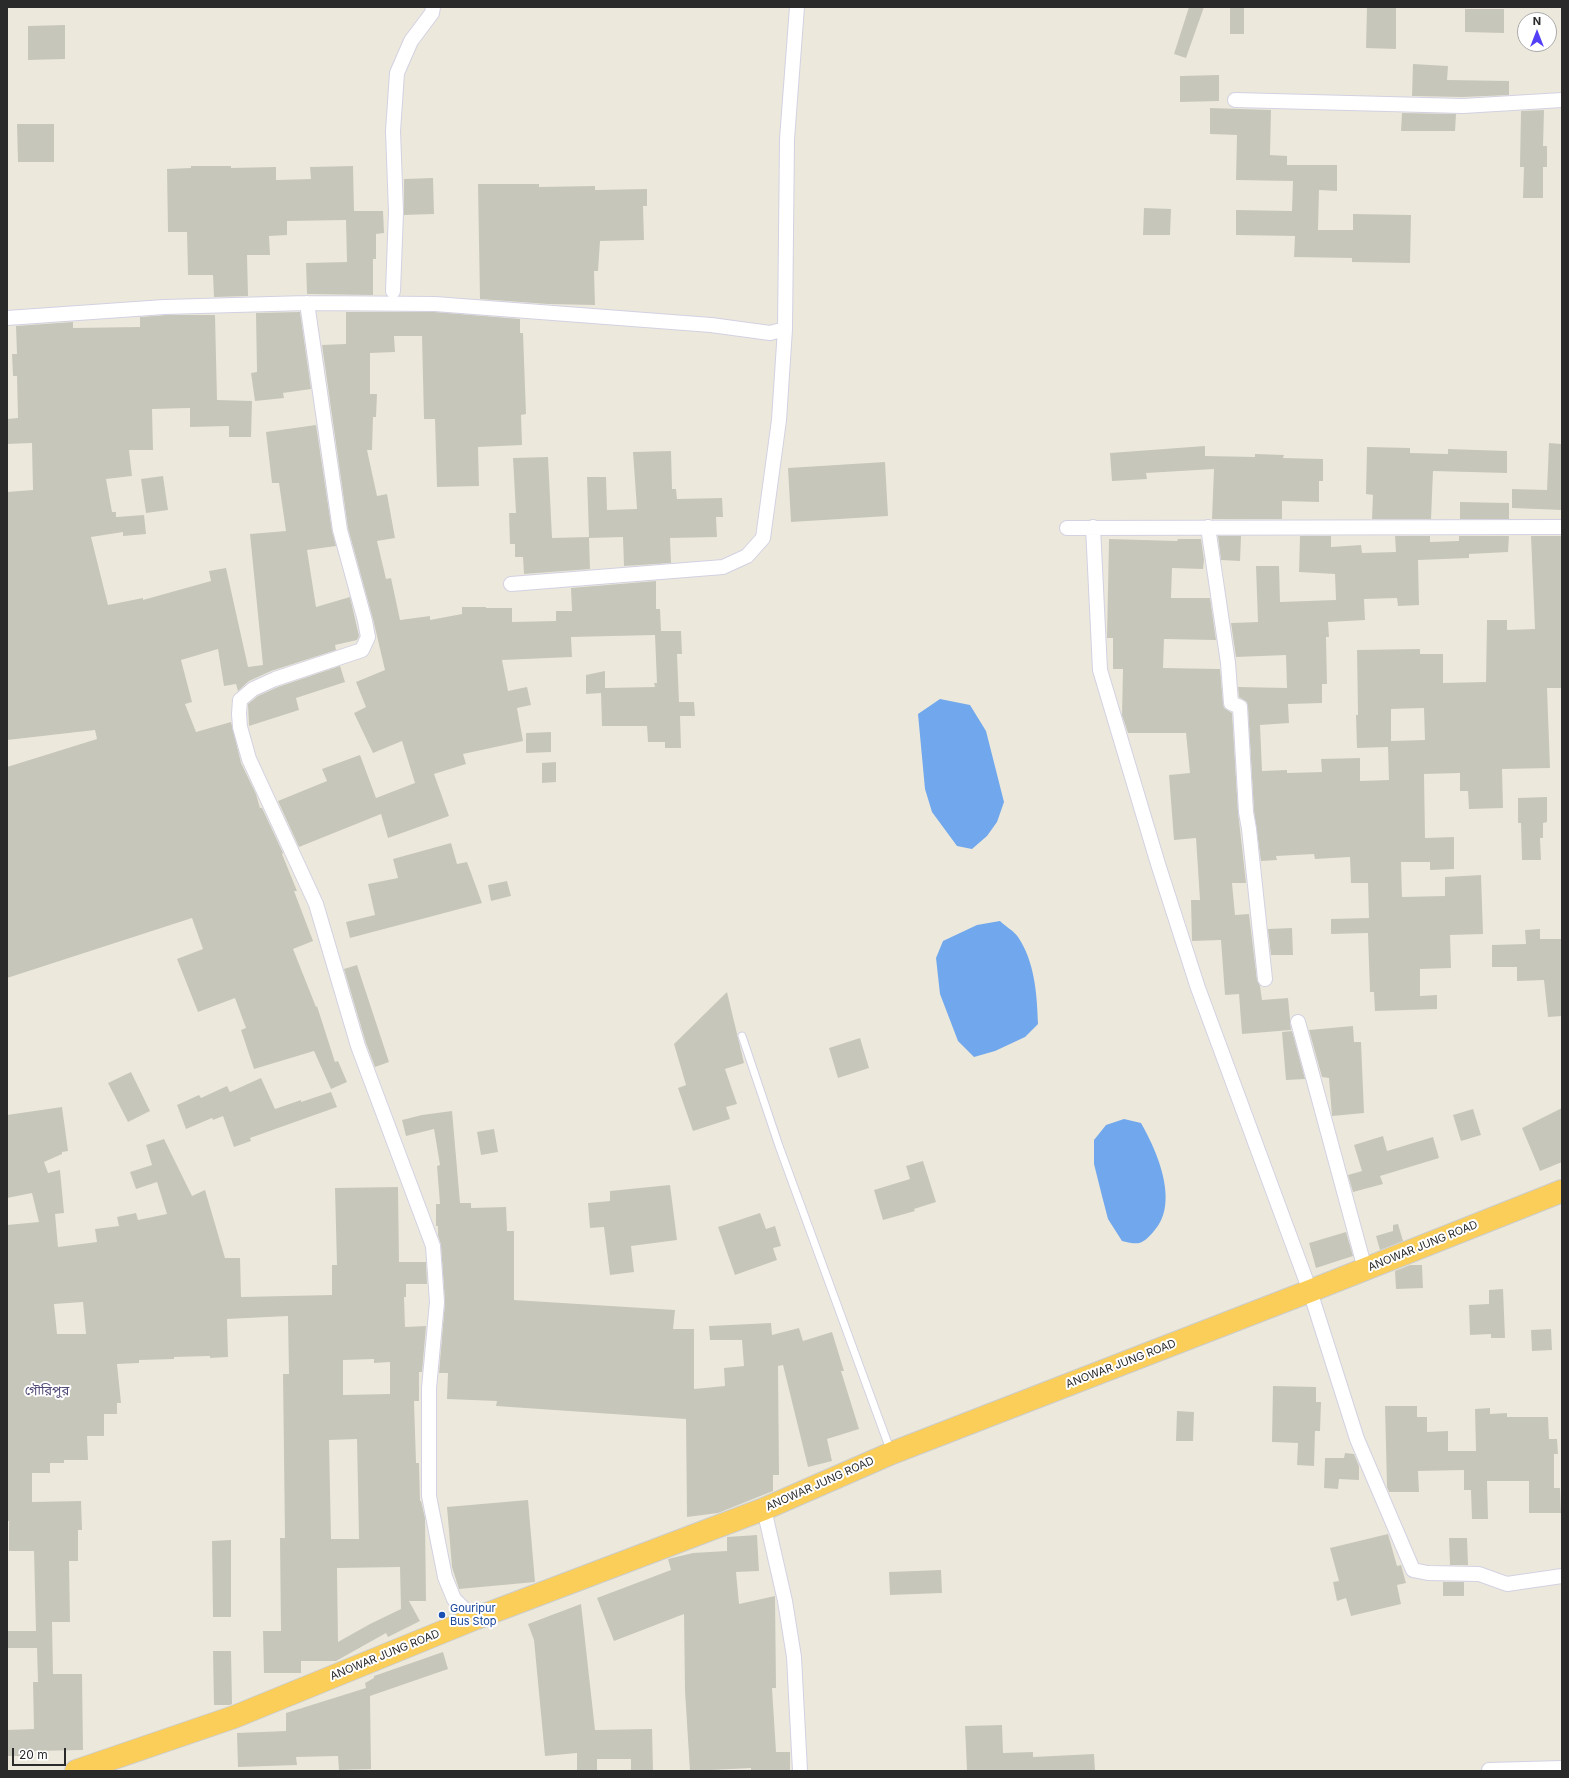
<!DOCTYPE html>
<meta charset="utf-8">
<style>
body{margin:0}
#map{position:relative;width:1569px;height:1778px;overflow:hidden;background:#ece9dc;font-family:Inter,sans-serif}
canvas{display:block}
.frame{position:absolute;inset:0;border:8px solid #2a2a2a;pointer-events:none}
.north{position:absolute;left:1517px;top:12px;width:40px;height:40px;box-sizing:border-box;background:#fff;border:1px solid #aaa;border-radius:50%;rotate:0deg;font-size:11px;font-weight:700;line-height:16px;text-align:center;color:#2a2a2a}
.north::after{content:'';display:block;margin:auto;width:14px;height:18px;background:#523ff6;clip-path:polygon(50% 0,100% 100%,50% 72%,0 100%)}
.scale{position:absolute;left:12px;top:1748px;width:54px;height:18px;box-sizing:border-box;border:2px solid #2a2a2a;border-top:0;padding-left:5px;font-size:12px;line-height:14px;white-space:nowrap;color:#2a2a2a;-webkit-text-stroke:3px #fff;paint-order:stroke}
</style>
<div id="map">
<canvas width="1569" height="1778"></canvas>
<div class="frame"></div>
<div class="north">N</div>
<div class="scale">20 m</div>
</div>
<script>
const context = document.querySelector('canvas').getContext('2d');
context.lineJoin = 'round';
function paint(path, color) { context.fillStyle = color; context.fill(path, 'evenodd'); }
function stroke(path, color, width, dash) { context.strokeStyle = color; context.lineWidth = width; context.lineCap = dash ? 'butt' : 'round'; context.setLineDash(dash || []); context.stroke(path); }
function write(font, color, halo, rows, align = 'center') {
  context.font = font + ' Inter,"Noto Sans Bengali",sans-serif'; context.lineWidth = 4; context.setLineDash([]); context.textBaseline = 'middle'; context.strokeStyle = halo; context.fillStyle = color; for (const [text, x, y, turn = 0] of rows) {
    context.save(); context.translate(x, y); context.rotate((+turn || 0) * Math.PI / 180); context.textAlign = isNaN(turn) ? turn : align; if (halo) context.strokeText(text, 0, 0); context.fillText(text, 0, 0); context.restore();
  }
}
const water = new Path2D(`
 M940,699L970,705L986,731L1004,802L997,822L987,836L972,849L957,846L932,812L925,789L918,714Z
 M1000,921C1005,926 1014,931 1018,937C1035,962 1037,995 1038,1024L1025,1037L995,1051L974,1057L958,1041L940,994L936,958L943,941L977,925Z
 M1124,1119L1141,1123C1157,1151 1180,1203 1154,1231C1142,1245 1139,1245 1122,1241L1108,1219L1102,1196L1094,1164V1140L1106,1125Z`);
const building = new Path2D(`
 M1189,7H1204L1186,58L1174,54Z
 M1230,7H1244V34H1230Z
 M1367,7H1396V49L1366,48Z
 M1465,9H1504V33L1465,32Z
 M65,25V59L28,60V26Z
 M1413,64L1448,66L1447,80L1509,81V95L1463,97L1412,96Z
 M1219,75V101L1180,102V76Z
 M1210,108L1271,110L1270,155L1287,156V165H1337V191L1319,190L1318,230H1353V214L1411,215L1410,263L1352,262V258L1294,257L1295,236L1236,235V210L1292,211L1293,181L1236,180L1237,135L1210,134Z
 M1544,110L1543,146H1547V167H1543V198H1523L1524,167H1520L1521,111Z
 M1402,113L1456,114L1455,131H1401Z
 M17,124H54V162H18Z
 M191,166H231V168L276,167V180L311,179L310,167L353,166L354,211H383L384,233L376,234V259H373V295L307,294L306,263L347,262L346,220L287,221V235L269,236L270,255H247L248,296L214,297L213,275H188L187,232H168L167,169L191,168Z
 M433,178L434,214L404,215V179Z
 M478,184H539V187L595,186V190L647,189V206H643L644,240L600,241L598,271H594L595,305L548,304L480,299Z
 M1144,208L1171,209L1170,235H1143Z
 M300,312L311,389L283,393L284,398L255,401L251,373L257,372L256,313Z
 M346,312H435L520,319V333H523L526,414L521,415L522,445L478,447L479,486L437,487L435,419H424L422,336H394L395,352L370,353V394H377L376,417H373L372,450H367L377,496L387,494L395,538L377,541L386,579L391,578L400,620L430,616V620L462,614V607H486V608H512V622L556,621V611H572L571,588L656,581V609H660L661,631H681L682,654H677L679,702H694L695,716H680L681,748H665V742H648L647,726H602L601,693L586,694V675L605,671V688L655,687L654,683H657L655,635L571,637L572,657L502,660L508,691L527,687L531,705L517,708L523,741L463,754L466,764L434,774L449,816L388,838L381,814L299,847L278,801L327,781L322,769L360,755L376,798L415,783L402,741L373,753L354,713L366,707L356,682L385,670L373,619L348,528L322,345L346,344Z
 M167,315H215L217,400L252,401L251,437H229V426L190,427V408L152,409L153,450H129L132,476L106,479L112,512H116V517L144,515L146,534L123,536V532L91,537L108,605L143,598V600L211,581L209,571L226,568L248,667L263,665L250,534L286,531L279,483H272L266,432L316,425L332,531L336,546L307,550L316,607L350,597L359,636L357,640L335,645L336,650L271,671L249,681L238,691L236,684L224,686L218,649L181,660L192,702L185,704L196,732L231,722L241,763L256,794L260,808H262L283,853L282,854L297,891H294L313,941L293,949L316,1007L317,1006L335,1062L338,1061L347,1082L331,1089L314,1051L254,1069L241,1030L246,1028L235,998L198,1012L177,959L203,949L192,918L7,978V767L97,739L95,730L7,740V492L33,490L32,443L7,444V419L18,418L17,376H13L12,354H17L16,326L73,322V328L140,327V317Z
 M1549,443L1562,444V510L1512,508V489L1547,490Z
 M1205,446V456L1255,457V454L1284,455L1283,458L1323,459V481H1319V502L1282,501V519H1212L1214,469L1146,473L1147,479L1112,481L1110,453Z
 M1367,447L1410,448V453L1448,454V449L1507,451V473L1433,471L1431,519H1372L1373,495L1366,494Z
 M671,451L672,489H676L677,499L722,498L723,517H716L717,537L670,538L671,563L624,566L623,537L589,538L590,569L524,574L523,557H515V544H510L509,513H516L513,458L548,457L552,538L589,537L587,477H606L607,510L637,509L633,452Z
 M885,462L888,516L791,522L788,468Z
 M163,476L168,510L146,513L141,479Z
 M1460,502L1509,503V519H1460Z
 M1218,536H1241L1240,561L1221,560Z
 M1300,536H1331V547L1361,545L1362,553L1396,552L1395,536H1430V542L1459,541V536H1509L1508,552L1469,554V558L1418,560L1419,605L1398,606L1397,598L1364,599L1365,620L1328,622L1329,637H1326L1327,684H1322V703L1288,704L1289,723L1260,725L1262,771L1287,770V773L1322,772L1321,759L1360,758V781L1389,780L1388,747L1357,748L1356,715H1358L1357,650L1420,649V654H1443V683L1486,682L1487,620H1507V630L1535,629L1531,536H1562V688H1547L1550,768L1502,769L1503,808L1469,809L1468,791H1460V773L1424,774L1425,838L1454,837V869L1430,870V862H1401L1402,897L1445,896V877L1481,875L1483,934L1450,935L1451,968L1420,969V996L1437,995V1009L1375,1011L1374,992H1370L1368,933L1331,934V919L1369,918L1368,883H1351L1350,857L1315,859L1314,854L1276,856L1277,860L1261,861L1254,811L1248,707L1247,702L1239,697L1238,687L1287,688L1286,655L1236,657L1231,623L1258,622L1256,566H1279L1280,602L1336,600L1335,574L1299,572ZM1424,708L1425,740L1391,741V709Z
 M1109,539L1177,541L1178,539H1201L1204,560L1203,569L1172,568L1171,598H1210L1216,640L1164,639L1163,668L1220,669L1223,704L1224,708L1232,713L1238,812L1246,883H1232L1235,915L1249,914L1257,980L1260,986L1262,1000L1288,998L1291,1030L1242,1034L1239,994L1225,995L1221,940L1192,941L1191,900H1200L1196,838L1174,840L1169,775L1190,773L1186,733H1128L1122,715L1123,669H1113V638H1107Z
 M340,666L345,682L296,698L299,710L249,726L248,704L258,696L278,687Z
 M551,732V752L526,753V733Z
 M556,762V782L542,783V763Z
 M1547,797V822L1543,823V838H1540L1541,860H1522L1521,823H1518V798Z
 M451,843L457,864L467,862L482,903L350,938L346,922L375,915L368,884L398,878L393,859Z
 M507,881L511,896L491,901L488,885Z
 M1292,928L1293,955H1271L1268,929Z
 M1540,929V939H1562V1016L1548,1017L1544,980L1517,981V967H1492V945L1526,944L1525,930Z
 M357,965L389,1062L375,1067L366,1043L344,969Z
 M727,992L744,1063L725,1069L737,1104L726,1107L730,1119L693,1131L678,1088L686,1085L674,1044Z
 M1353,1026L1354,1042H1361L1364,1113L1332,1116L1329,1078L1322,1077L1309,1030Z
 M1292,1031L1305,1079L1286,1080L1282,1032Z
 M860,1038L869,1068L838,1078L829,1048Z
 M131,1072L150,1111L128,1122L108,1083Z
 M261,1078L275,1109L301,1100V1102L331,1092L337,1107L250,1138L251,1141L234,1147L223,1116L213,1120L212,1118L186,1129L177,1105L199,1095L201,1098L227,1086L230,1092Z
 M62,1107L68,1151L62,1152V1154L44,1162L48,1173L60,1170L64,1213L55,1214L58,1247L97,1242L95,1229L119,1226L117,1217L136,1213L138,1220L167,1214L157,1182L136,1189L130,1172L152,1165L146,1145L164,1139L192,1196L205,1190L225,1258H240L241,1297L332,1295V1265H337L335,1188L398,1187L399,1262H426L427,1284H406V1297H404L405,1327L426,1326L422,1372H419V1401H414L416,1463H419L420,1501H421L425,1518L426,1601H409L420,1621L388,1637L386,1633L336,1661H301V1673H264L263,1631H281L280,1538H285L283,1374H289L288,1316L227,1319L228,1357L210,1358V1356L174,1357V1359L139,1360V1363L117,1364L121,1403H117V1414H104V1436H87L88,1460H64V1463H50V1473H32V1502L81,1501L82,1530H78V1561H69L70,1622H52L53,1674H82L83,1750L33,1751V1756H7V1730L34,1729L33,1682H38L37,1648H7V1631H36L34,1551H9V1521H7V1225L39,1222L32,1193L7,1198V1115ZM83,1302L86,1334H57L54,1304ZM374,1359V1363L390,1362V1394L343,1395V1360ZM357,1439L359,1539H331L329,1440ZM400,1567L401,1609L370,1624L338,1642L337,1568Z
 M1562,1108V1162L1540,1171L1522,1128Z
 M1473,1109L1481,1135L1461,1141L1453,1115Z
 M452,1111L460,1203H471V1208L506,1207L507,1231H514V1300L675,1310L673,1329H694V1389L725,1386L724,1368L744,1366L742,1340H710L709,1326L771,1323L772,1335L799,1328L803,1341L832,1332L844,1371H841L859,1429L827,1439L832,1461L808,1467L783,1365L778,1366L779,1475H773V1491L718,1513L687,1517L686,1419L496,1406L497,1401L447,1399L448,1373H439L445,1302L441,1245L438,1235V1226H436V1204H440L437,1166L440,1165L434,1129L406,1136L402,1120L422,1115Z
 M494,1129L498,1152L481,1155L477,1132Z
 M1383,1136L1387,1151L1433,1137L1439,1158L1380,1176L1383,1184L1353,1192L1348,1175L1362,1171L1354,1145Z
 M923,1161L936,1202L914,1209L915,1211L883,1220L874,1190L910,1179L906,1166Z
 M670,1185L677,1240L631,1246L634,1272L610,1275L604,1227L590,1228L588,1203L610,1201V1191Z
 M760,1213L766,1229L775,1226L781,1246L773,1248L777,1260L735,1275L718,1227Z
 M1398,1224L1403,1241L1380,1250L1376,1236L1393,1231V1225Z
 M1346,1232L1353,1256L1316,1268L1309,1243Z
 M1410,1265H1422L1423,1288L1396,1289L1395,1271Z
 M1503,1289L1505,1338H1491V1334L1470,1335L1469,1305L1489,1304V1290Z
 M1551,1329L1552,1350L1532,1351L1531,1330Z
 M1273,1386L1316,1387V1402H1321L1320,1431H1315L1314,1466L1297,1465L1298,1443L1272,1442Z
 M1385,1406H1417V1417H1427V1432L1448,1431V1451H1476L1475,1409L1490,1408V1414L1507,1413V1417H1548L1549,1439H1557L1558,1454H1554V1488H1560L1561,1513H1529V1481H1487L1488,1519H1472L1471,1490H1464V1470L1418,1471L1419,1492H1389L1387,1487Z
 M1177,1411L1194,1412L1193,1441H1176Z
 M1345,1453L1354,1454L1359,1466V1480L1339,1479L1338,1489L1324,1488L1325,1458H1344Z
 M528,1500L535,1582L459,1589L452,1567L447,1507Z
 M1388,1534L1397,1566L1401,1565L1406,1583L1397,1585L1401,1604L1351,1616L1346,1598L1337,1601L1333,1582L1339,1581L1330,1548Z
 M757,1535L759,1571L736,1572L739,1604L775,1596L776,1688H772L776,1752H790V1771H751V1768L690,1771L685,1691L684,1614L614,1641L597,1598L671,1570L668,1559L693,1553L727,1551V1537Z
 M1449,1538H1467L1468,1565H1450Z
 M231,1540V1617H213L212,1541Z
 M941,1570L942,1593L890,1595L889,1572Z
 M1443,1582H1464V1596H1443Z
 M581,1604L595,1730L652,1729L653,1771H631V1759H597V1771H577V1753L545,1756L534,1640L528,1624Z
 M213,1651H231L232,1704L230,1705H214Z
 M443,1652L448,1669L370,1696L371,1769L339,1770L338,1756L296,1757L297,1765L238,1767L237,1733L286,1731V1713L366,1688L365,1683L374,1678V1676Z
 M1002,1725L1003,1753L1033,1752V1757L1094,1754L1095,1771H967L965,1726Z`);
const lane = new Path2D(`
 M742,1036L779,1146L891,1452`);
const street = new Path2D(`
 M1235,100L1463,106L1562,100
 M393,291L396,212L393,131L397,73L411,41L432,13L433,7
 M307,303L340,530L365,621L368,637L362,650L275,679L253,689L240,700L239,714L240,727L249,759L316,904L358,1046L433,1246L437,1302L429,1388V1496L445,1577L454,1599L474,1619
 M7,318L164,307L307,303L435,304L711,325L770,333L785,329
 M1093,527L1100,670L1158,864L1198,988L1310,1291L1357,1439L1413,1570L1428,1573L1479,1574L1507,1584L1562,1576
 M1208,527L1228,663L1231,703L1240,707L1246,812L1249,829L1265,979
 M1067,528L1562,527
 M511,584L723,567L747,556L763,538L779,420L785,329L787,139L797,7
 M1298,1022L1365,1269
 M764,1509L785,1601L794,1657L800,1771
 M1489,1770L1562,1768`);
const highway = new Path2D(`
 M76,1771L234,1717L474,1619L764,1509L892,1453L1310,1291L1562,1191`);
const markers = [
 [442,1615,4,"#1a4fb4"]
];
const streetNames = [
 ["ANOWAR JUNG ROAD",1423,1246,-22],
 ["ANOWAR JUNG ROAD",1121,1364,-21],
 ["ANOWAR JUNG ROAD",820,1484,-24],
 ["ANOWAR JUNG ROAD",385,1655,-22]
];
const transitNames = [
 ["Gouripur",450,1609],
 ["Bus Stop",450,1622]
];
const quarterNames = [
 ["গৌরিপুর",47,1391]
];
paint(water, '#71a7ec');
paint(building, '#c7c6bb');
stroke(lane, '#d3d1e2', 9);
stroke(street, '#d3d1e2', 16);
stroke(highway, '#ccc', 24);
stroke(lane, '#fff', 7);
stroke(street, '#fff', 14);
stroke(highway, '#face58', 22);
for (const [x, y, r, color] of markers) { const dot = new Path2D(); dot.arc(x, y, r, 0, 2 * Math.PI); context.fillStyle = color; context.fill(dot); stroke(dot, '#fff', 1.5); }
write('11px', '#2a2a2a', '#fff', streetNames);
write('11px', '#164399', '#fff', transitNames, 'left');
write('13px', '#504b79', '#fff', quarterNames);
</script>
